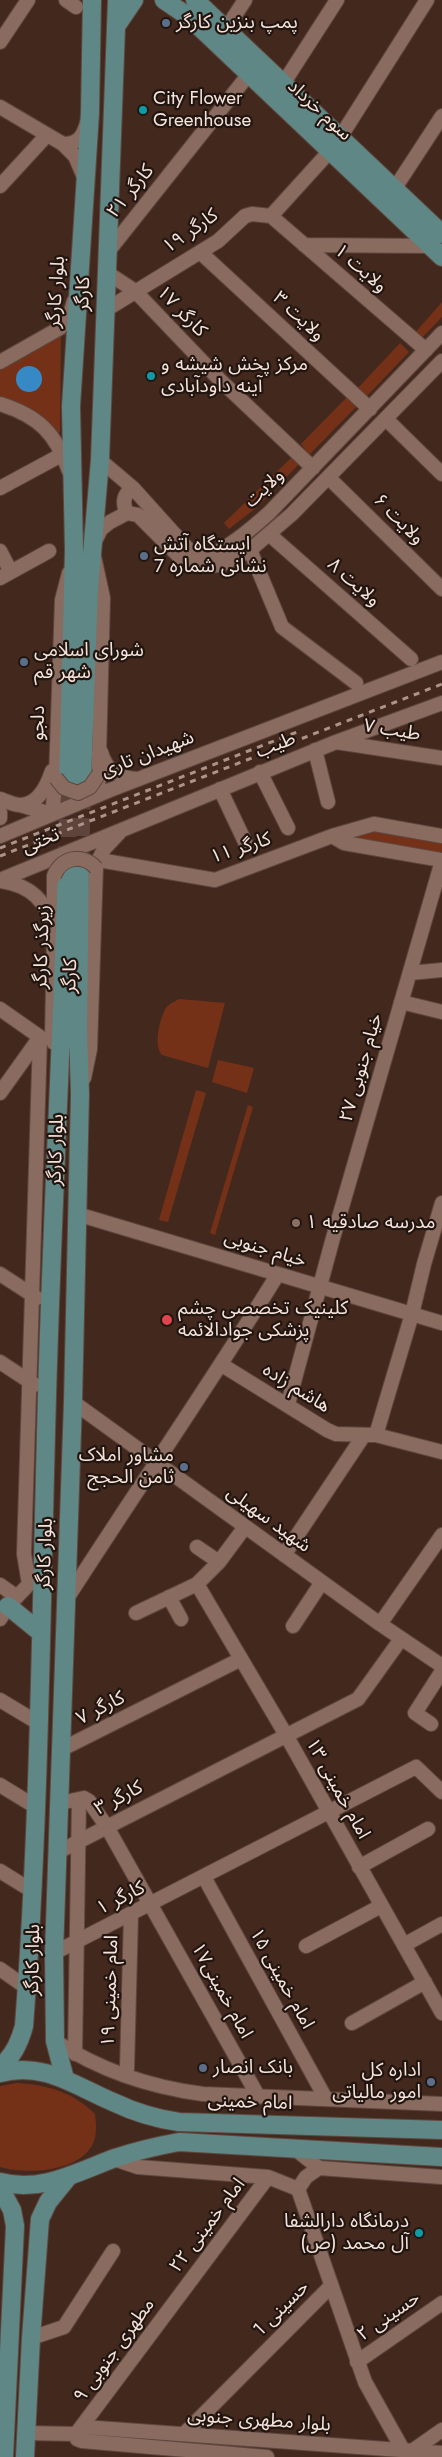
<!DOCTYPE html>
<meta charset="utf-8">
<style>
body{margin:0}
canvas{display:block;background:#43281e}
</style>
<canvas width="442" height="2457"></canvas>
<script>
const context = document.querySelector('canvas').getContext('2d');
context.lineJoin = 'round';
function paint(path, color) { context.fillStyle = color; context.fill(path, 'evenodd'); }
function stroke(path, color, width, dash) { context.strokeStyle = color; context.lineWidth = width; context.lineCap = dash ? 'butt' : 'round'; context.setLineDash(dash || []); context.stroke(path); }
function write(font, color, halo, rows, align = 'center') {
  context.font = font + ' Jost,"Noto Sans Arabic",sans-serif'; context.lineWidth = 4.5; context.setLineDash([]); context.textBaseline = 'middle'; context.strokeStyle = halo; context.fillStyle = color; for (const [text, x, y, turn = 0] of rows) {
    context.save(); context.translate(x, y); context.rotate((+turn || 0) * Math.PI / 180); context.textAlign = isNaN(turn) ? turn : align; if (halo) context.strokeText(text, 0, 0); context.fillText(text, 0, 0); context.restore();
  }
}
const green = new Path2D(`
 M442,302V317L421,339L415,333Z
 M61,334L60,432L56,435L17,404L0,397V366Z
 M400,343L409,352L366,397L357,389Z
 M349,395L359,404L309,455L301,444Z
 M292,457L299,464L257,507L229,529L224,523Z
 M376,829L442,840V853L352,838Z
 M180,999L225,1003L208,1068L162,1055C153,1045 160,1018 166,1008C170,1003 175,1001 180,999Z
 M218,1060L254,1068L247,1093L212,1082Z
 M196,1090L206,1093L168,1222L159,1220Z
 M248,1105L253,1107L215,1235L210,1233Z
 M17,2083C48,2085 73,2092 95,2114C96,2123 97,2133 94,2141C83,2172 26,2175 0,2167V2086Z`);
const water = new Path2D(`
 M16 379a13 13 0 1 1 26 0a13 13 0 1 1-26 0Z`);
const majorTunnel = new Path2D(`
 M80,863L82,786
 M67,864L68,783`);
const minor = new Path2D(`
 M66,0L76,7
 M226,29L245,0
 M0,42L28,0
 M283,84L337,0
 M0,107L63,144
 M341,136L427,0
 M84,177L75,156L63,144C78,144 83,137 87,123
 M0,186L47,135
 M395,188L442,116
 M271,216L330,151
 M304,245L431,246
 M200,252L370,409
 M107,253L249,74
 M106,272L135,291L221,381L313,468
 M104,311L218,241L245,216L252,214L271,216L426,350
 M0,362L60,328L70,315L74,301
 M0,404C39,416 56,434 69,471
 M386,419L442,474
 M100,460L133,488L187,548C190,550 193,554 197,555C217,561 254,526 269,513L442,333
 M329,478L442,589
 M0,488L63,454
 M127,513C122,503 123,494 133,488
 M270,535L411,659
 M250,550L282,627L356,683
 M0,551L11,572
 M0,578L49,551
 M336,742L442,758
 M315,750L328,802
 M101,752C106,771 119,778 138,779
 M260,772L288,828
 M220,789L247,846
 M98,794L103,598L92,547L101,529L110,522L127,513L138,515L184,561L199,566L221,565L250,550L292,514L442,361
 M0,799C6,801 14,805 20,805C38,805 47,786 52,771
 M20,805L52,814L56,778L62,600L69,573
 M0,812V818
 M0,836L110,790L442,662
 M332,836L344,843L442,860
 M99,860L215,880L332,836L374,824L442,836
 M0,880L336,742L442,703
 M0,881C31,885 48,902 54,932L52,1039L54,1043
 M54,920V876
 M410,973L442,970
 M401,1002L442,1012
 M0,1009L40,1037L24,1554L29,1584
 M84,1078L90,1049L96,865L104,849L119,833
 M0,1093L40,1037
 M77,1214L442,1323
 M0,1274L37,1298
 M0,1362L35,1385
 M222,1365L327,1430L336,1434L376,1435L442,1452
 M73,1402L380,1624L442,1666
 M288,1404L333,1238L442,861
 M376,1435L412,1314L424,1264L442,1203
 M197,1547L219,1562
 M284,1555L364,1435
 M197,1584L286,1735L442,2013
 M0,1585L17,1597
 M169,1597L181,1619
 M66,1600C136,1491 210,1384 278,1274
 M136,1613L197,1584L219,1562L245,1527
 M0,1619L8,1606L35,1578
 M380,1624L442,1535
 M293,1626L322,1582
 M0,1700L40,1724
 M431,1724L415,1713L442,1671
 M60,1750L241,1659
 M0,1785L36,1807
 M60,1803L84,1798L89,1801L107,1827L258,2096
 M58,1852L358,1699L401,1639
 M359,1867L428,1829
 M0,1871L34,1892
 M204,1877L326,2099
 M404,1945L442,1924
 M306,1946L381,1906
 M54,1953L416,1767L442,1792
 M0,1969L27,1988
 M352,2023L425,1982
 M55,2041C101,2071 149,2087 203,2094L442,2104
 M75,2054L79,1799
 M127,2069L131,1914
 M295,2149L319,2168L442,2177
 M114,2159L138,2167L268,2177L298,2189L365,2382L403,2450
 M298,2189L306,2177L319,2168
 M31,2338L64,2327L113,2251
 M357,2362L442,2303
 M83,2427L442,2453
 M26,2433L76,2434
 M184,2434L331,2286
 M412,2451L442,2430
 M267,2457L82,2441L77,2439L76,2434L268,2177`);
const major = new Path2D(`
 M164,0L189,17L442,257
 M195,0L442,234
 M117,25L134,0
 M82,780L89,589L100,460L117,0
 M68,783L74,550L71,406L90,113L92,0
 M8,1606L40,1632
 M0,2067C13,2057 20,2041 24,2026C40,1816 41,1606 47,1396C52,1218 62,1042 67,864
 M0,2073C43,2061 75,2086 113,2102C134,2112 157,2119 179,2122L442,2130
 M65,2079L55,2041L54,1953L73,1402L80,1094L78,1030L80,863
 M0,2182C41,2193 77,2172 115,2158C136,2151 157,2146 179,2142L442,2157
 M0,2188L12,2210L15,2226L4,2457
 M25,2457L31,2338L40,2219L48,2202L69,2176`);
const rail = new Path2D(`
 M0,848L297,732
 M0,856L442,684`);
const minorBridge = new Path2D(`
 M56,778L64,788L78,793L90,787L99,774
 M54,876C61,857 83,853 96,868`);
const markers = [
 [166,23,5,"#5c6f8a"],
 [143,110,5,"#0f9aa8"],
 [151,376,5,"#0f9aa8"],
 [144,556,5,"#5c6f8a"],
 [24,662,5,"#5c6f8a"],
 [296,1223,5,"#8d6e63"],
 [167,1320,6,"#e0444e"],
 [184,1467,5,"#5c6f8a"],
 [203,2068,5,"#5c6f8a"],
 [431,2082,5,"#5c6f8a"],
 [419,2233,5,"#0f9aa8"]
];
const poiNames = [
 ["پمپ بنزین کارگر",176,23],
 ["City Flower",153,99],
 ["Greenhouse",153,121],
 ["مرکز پخش شیشه و",161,365],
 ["آینه داودآبادی",161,387],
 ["ایستگاه آتش",154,545],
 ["نشانی شماره 7",154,567],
 ["شورای اسلامی",34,651],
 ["شهر قم",34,673],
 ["مدرسه صادقیه ۱",306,1223],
 ["کلینیک تخصصی چشم",178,1309],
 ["پزشکی جوادالائمه",178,1331],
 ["مشاور املاک",174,1456,"right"],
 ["ثامن الحجج",174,1478,"right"],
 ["بانک انصار",213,2068],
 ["اداره کل",421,2071,"right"],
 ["امور مالیاتی",421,2093,"right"],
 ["درمانگاه دارالشفا",409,2222,"right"],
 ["آل محمد (ص)",409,2244,"right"]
];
const streetNames = [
 ["سوم خرداد",319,111,43],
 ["کارگر ۲۱",131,192,-51],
 ["کارگر ۱۹",191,232,-35],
 ["ولایت ۱",360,269,41],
 ["بلوار کارگر",57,292,-86],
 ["کارگر",84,294,-88],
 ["کارگر ۱۷",181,312,46],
 ["ولایت ۳",298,317,43],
 ["ولایت",265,489,-44],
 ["ولایت ۶",398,520,45],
 ["ولایت ۸",353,583,41],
 ["دلجو",39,723,-88],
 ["طیب ۷",392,731,9],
 ["طیب",276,746,-22],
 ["شهیدان تاری",148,755,-21],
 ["تختی",41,842,-23],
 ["کارگر ۱۱",241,849,-18],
 ["زیرگذر کارگر",43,947,-88],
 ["کارگر",71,976,-88],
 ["خیام جنوبی ۲۷",362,1068,-74],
 ["بلوار کارگر",57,1150,-88],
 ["خیام جنوبی",265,1250,17],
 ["هاشم زاده",296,1389,32],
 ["شهید سهیلی",268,1520,36],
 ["بلوار کارگر",46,1554,-88],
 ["کارگر ۷",101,1709,-27],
 ["امام خمینی ۱۳",337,1789,61],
 ["کارگر ۳",119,1799,-28],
 ["کارگر ۱",121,1899,-27],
 ["بلوار کارگر",34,1960,-89],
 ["امام خمینی ۱۵",281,1979,61],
 ["امام خمینی ۱۹",111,1991,-88],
 ["امام خمینی۱۷",221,1991,61],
 ["امام خمینی",250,2103,2],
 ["امام خمینی ۲۲",208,2226,-53],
 ["حسینی 1",282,2309,-45],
 ["حسینی ۲",389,2317,-35],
 ["مطهری جنوبی ۹",115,2351,-54],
 ["بلوار مطهری جنوبی",259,2421,4]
];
paint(green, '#753117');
paint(water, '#3789c6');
stroke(majorTunnel, '#5e443a', 18, [18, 9]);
stroke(minor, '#5e473e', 16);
stroke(major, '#5e473e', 20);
stroke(minor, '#8a6b5f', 14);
stroke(major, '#5e8785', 18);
stroke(rail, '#aa948b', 3, [6, 6]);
stroke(minorBridge, '#5e473e', 16, []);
stroke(minorBridge, '#8a6b5f', 14);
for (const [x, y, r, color] of markers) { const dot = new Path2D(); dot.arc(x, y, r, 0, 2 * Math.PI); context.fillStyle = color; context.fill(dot); stroke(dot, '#211510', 2); }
write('19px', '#f4e2db', '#211510', poiNames, 'left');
write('19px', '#f4e2db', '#211510', streetNames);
</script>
